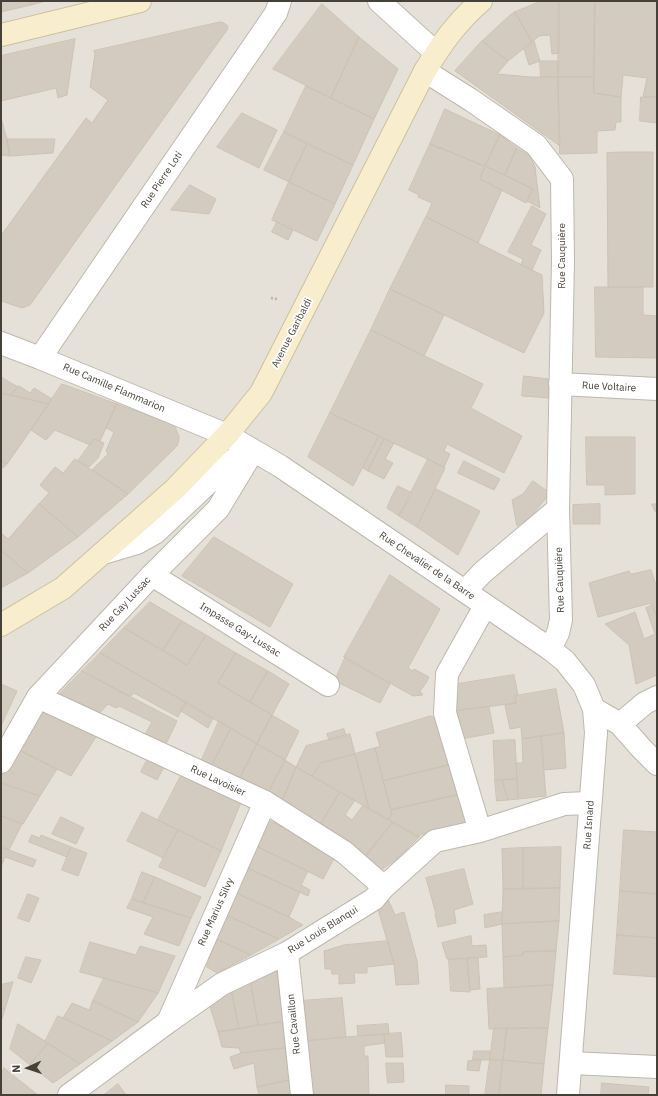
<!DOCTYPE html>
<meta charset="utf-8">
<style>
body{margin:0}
#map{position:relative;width:658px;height:1096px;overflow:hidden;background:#f2f0e9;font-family:"IBM Plex Sans",sans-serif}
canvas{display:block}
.frame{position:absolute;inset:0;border:2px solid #454038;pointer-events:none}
.north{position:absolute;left:8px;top:1048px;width:40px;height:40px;-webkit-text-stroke:3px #fff;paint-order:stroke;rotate:267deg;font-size:11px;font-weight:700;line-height:16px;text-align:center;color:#454038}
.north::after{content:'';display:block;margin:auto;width:14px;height:18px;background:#454038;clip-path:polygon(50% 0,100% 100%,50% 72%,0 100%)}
</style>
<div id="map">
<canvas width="658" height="1096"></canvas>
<div class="frame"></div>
<div class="north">N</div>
</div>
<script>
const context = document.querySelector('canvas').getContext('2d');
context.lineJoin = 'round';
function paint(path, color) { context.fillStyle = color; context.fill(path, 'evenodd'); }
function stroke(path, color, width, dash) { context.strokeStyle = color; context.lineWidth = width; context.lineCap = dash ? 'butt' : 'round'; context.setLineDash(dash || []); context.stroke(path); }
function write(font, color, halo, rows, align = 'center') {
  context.font = font + ' "IBM Plex Sans",sans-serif'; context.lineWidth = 3.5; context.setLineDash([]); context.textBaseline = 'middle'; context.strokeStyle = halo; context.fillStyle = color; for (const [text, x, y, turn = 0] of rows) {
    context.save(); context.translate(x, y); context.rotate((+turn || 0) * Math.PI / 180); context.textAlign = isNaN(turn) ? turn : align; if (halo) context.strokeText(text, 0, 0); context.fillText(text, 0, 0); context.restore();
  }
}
const residential = new Path2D(`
 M1,1H657V1095H1Z`);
const building = new Path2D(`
 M1,1H30L31,5L1,12Z
 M30,1H46L31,5Z
 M542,1H559V53L552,54L550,35L539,36L532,42L515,12Z
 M559,1H595L594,77H558Z
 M595,1H657V97H643L647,78L623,75L621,97L594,93Z
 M322,4L359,37L331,98L273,69Z
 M515,12L532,42L508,61L482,41L510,15Z
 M220,22L224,23L228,26L227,30L30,305L22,308L1,301V232L3,233L86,118L92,123L108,100L90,87L95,54L94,51Z
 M359,37L398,69L374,119L331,98Z
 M75,39L67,95L58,98L56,88L1,101V56Z
 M482,41L508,61L497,74L531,77H558L560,146L455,71Z
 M534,41L540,61L529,65L524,49Z
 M540,61H559L558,77H541Z
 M558,77H594V93L621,97V122H616L615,130L597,131V153L560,154Z
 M306,86L374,119L353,165L284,132Z
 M641,97H657V123L640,121Z
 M445,109L500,135L485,166L430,144Z
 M242,113L277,130L259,168L217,147Z
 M1,118L7,139L10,156L1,155Z
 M284,132L307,144L289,182L264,170Z
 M500,135L517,148L505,175L485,166Z
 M7,139H55L53,153L10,156Z
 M307,144L353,165L335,204L289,182Z
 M430,144L485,166L480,179L502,190L478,243L426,217L432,203L418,197L419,195L409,190Z
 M517,148L530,156L535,167L540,208L527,201L533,189L505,175Z
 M622,152H653V287H608L607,153Z
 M485,166L533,189L526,203L480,179Z
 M289,182L335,204L317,241L272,220Z
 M190,185L216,199L209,214L171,210Z
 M532,206L546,214L531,245L541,250L532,270L521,265L523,259L508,252Z
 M426,217L542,275L544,313L524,353L390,289Z
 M277,222L293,230L288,240L272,232Z
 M595,287H643V315L657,316V358L596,357Z
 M390,289L444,315L424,356L371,330Z
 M371,330L483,384L471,408L522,436L504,473L447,444L444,451L450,454L444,467L330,413Z
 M524,376L548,379L549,398L522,396Z
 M1,377L18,387L11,395L1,393Z
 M62,384L117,404L100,441L94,439L90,445L55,430L46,440L31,430Z
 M19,386L30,393L34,388L52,399L49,404L11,395Z
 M1,393L49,404L7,464L1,460Z
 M117,404L174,425L179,436V440L177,446L128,494L92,470L108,454L106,451L114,432L106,428Z
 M330,413L379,436L353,486L308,457Z
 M379,436L384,439L368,471L363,468Z
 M586,437H635V494L605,495V485H587Z
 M94,439L104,443L98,458L89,467L78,461Z
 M384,439L394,443L385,459L393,463L384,479L368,471Z
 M75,459L128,494L78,537L39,504L49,493L40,485L55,467L63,473Z
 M428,459L445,468L417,527L399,516Z
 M1,460L7,464L3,468L1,467Z
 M464,461L500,479L494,490L458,473Z
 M533,481L550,493L530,518L517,526L512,500L523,494Z
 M398,486L412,493L399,516L387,508L392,496Z
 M436,489L480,511L458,555L417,527Z
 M39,504L78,537L28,573L1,550V533L8,539Z
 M600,504V524H573V505Z
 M652,504H657V511H655Z
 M214,537L293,584L270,627L182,576Z
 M1,550L28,573L1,588Z
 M651,570L657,588V612L655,613L651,603L598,617L589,583L629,571L631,574Z
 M390,575L440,609L408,668L413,671L414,669L429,677L426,683L420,691L423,695L413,696L344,657Z
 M150,602L182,621L163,650L124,628Z
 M652,605L657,617V675L636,684L629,645L605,624L635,612L644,639L655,634L646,608Z
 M182,621L206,635L187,665L163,650Z
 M124,628L187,665L206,635L236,653L218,683L272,715L257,744L100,653Z
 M100,653L186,702L178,717L134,693L130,697L82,671Z
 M236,653L268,671L250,702L218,683Z
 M345,658L390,684L380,703L335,681Z
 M82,671L177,721L164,748L143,738L152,722L119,706L116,708L108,704L96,717L55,699Z
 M268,671L289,684L272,715L250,702Z
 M514,675L518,695L515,696L516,703L454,711L451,685Z
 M1,684L17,691L1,726Z
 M556,689L564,733L522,739L521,727L510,729L505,705L516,703L515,696Z
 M186,702L213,718L208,728L181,711Z
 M49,706L101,729L71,776L17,749Z
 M489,707L494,733L461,739L454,711Z
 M272,715L299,731L285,760L257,744Z
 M431,716L443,723L453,764L383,781L375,748L380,746L376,733Z
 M219,721L231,728L210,769L200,764Z
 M231,728L257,744L238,782L210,769Z
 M344,729L346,736L329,740L327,734Z
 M564,733L566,768L544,770L541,736Z
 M350,734L355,754L321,763L312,776L296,767L306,746Z
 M541,736L546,796L518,799L516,763H523L522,739Z
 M515,740L517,779L495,780L493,741Z
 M257,744L285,760L267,795L238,782Z
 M375,748L392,814L388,820L369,809L355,754Z
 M17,749L57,769L40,796L1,783V776Z
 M151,752L168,760L157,780L141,772Z
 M355,754L369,809L312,776L321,763Z
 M285,760L296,767L282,802L267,795Z
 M453,764L461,794L391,810L383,781Z
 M296,767L340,792L320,825L282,802Z
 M185,768L244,795L221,851L158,820Z
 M517,779L518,799L508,800L502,780Z
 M495,780H502L508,800L497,801Z
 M1,783L40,796L23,824L1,816Z
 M340,792L355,800L345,815L352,820L363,805L393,822L365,857L320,825Z
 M461,794L468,823L420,835L419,837L388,820L392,814L391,810Z
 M142,812L178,830L163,858L127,841Z
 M1,816L22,824L9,850L1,847Z
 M61,817L84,828L76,844L52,834Z
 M268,820L337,853L323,879L256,846Z
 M393,822L419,837L397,859L381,870L365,857Z
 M178,830L221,851L205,887L159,867Z
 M624,830L657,832V894L620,891Z
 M32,835L40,838L41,835L71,847L67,857L29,842Z
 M256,846L308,871L301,885L310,890L308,896L247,868Z
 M1,847L36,860L33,867L5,857L1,867Z
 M71,847L87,853L78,876L62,870Z
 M561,847L560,888L523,889V848Z
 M523,848V889H503L502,849Z
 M247,868L300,892L289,917L236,893Z
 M464,869L473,904L454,910L456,923L438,927L435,914H436L426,878Z
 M142,872L155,877L143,903L132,899Z
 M155,877L201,897L191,918L143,903Z
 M560,888L559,921L502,924L503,889Z
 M620,891L657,894V938L617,935Z
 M236,893L289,917L303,925L279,939L226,915Z
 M28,894L39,898L29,922L18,918Z
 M387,897L395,915L404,912L417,961L419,984L396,985L394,964L377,906Z
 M132,899L191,918L179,946L144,934L153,917L127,908Z
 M503,912L502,924L485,928L484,915Z
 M226,915L279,939L251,955L216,939Z
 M559,921L556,951L523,952V955L503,957L502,924Z
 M617,935L657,938V977L614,974Z
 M471,936L472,946L486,945L487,957L447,959L442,943Z
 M216,939L251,955L217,973L207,967Z
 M388,941L394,964L367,967V973H354L355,983L339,984V974H332L331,969H325L324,951L344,945Z
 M90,942L136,955L140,946L175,956L158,993L80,972Z
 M556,951L553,985L504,988L503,957L523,955V952Z
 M26,957L41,960L31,983L18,978Z
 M478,958L480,989L470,990L467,959Z
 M449,959H467L470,992L451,991Z
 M276,966L283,1022L258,1025L250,979Z
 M104,978L158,993L138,1022L93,1001Z
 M250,978L258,1025L239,1029L231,989Z
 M13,982L5,1009L1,1008V985Z
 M553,985L548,1028L489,1029L487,989Z
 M231,989L239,1029L218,1032L208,1000Z
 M342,998L346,1037L305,1041L300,1001Z
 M93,1001L138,1022L112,1041L63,1018L72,1003L89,1010Z
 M1,1008L5,1009L1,1022Z
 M58,1016L63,1018L112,1041L80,1064L45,1042Z
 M283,1022L285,1048L241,1053L239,1048L222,1047L218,1032Z
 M18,1024L48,1043L30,1065L10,1049Z
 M388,1024L389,1034L358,1036L357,1026Z
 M494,1028H507L503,1060H490Z
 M507,1028H548L544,1064L503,1060Z
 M401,1033L403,1057H386L384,1034Z
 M384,1034L385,1043L364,1046V1056H368L369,1095H312L305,1041Z
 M48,1043L80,1064L53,1083L30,1065Z
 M285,1048L290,1080L257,1087L254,1063L234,1069L230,1057L241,1053Z
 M474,1051H490V1060H473Z
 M481,1060L479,1071L467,1070L468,1061Z
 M490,1060H503L499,1095H485Z
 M503,1060L544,1064L541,1095H499Z
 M386,1063H403L404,1082L388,1083Z
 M4,1068L38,1095H1V1077Z
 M290,1080L291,1095H259L257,1087Z
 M602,1083L649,1087L648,1095H601Z
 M118,1084L126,1095H104Z
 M446,1085L469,1086V1095H446Z`);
const path = new Path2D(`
 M271,298L277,299`);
const pedestrian = new Path2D(`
 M38,697L265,802`);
const minor = new Path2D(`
 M379,1L436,53
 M425,71L471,100L536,145L562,179L563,261L558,509L561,620L558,633L550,649
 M1,343L40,358L227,435
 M40,358L276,13L280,1
 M560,384L657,389
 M152,575L328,685
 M465,591L483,572L558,509
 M594,709L620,724L641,748L657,764
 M620,724L645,703L657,697
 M480,831L445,713L447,674L485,606
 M287,953L302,1095
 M168,1022L265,802L344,852L384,887
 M571,1063L657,1067
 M69,1095L168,1022L222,984L287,953L374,899L384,887L435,841L480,831L564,804L590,803`);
const tertiary = new Path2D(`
 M227,435L280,466L550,649L565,661L584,685L594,709L596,733L568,1095
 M103,553L137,543L155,533L225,467L241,454L250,449
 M1,762L38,697L152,575L218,509L247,461L251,449`);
const secondary = new Path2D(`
 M1,35L140,1
 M1,625L63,588L175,489L227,435L261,393L425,71C442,43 456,23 481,1`);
const streetNames = [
 ["Rue Pierre Loti",162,180,-56],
 ["Rue Cauquière",562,256,-90],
 ["Avenue Garibaldi",292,333,-63],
 ["Rue Voltaire",609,387,3],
 ["Rue Camille Flammarion",114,388,23],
 ["Rue Chevalier de la Barre",427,566,34],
 ["Rue Cauquière",560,580,-92],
 ["Rue Gay Lussac",125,604,-47],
 ["Impasse Gay-Lussac",240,630,32],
 ["Rue Lavoisier",218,781,25],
 ["Rue Isnard",589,825,-86],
 ["Rue Marius Silvy",216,912,-66],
 ["Rue Louis Blanqui",323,930,-32],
 ["Rue Cavaillon",294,1024,-96]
];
paint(residential, '#e6e1d8');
paint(building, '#d3cbc0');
stroke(building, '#cdc3b4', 1);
stroke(pedestrian, '#bdb7ad', 24);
stroke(minor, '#bdb7ad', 24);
stroke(tertiary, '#bdb7ad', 24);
stroke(secondary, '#ccc19e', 24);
stroke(path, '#bdb3a0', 2.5, [2, 2]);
stroke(pedestrian, '#fff', 22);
stroke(minor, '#fff', 22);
stroke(tertiary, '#fff', 22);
stroke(secondary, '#f8eece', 22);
write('10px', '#454038', '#fff', streetNames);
</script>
